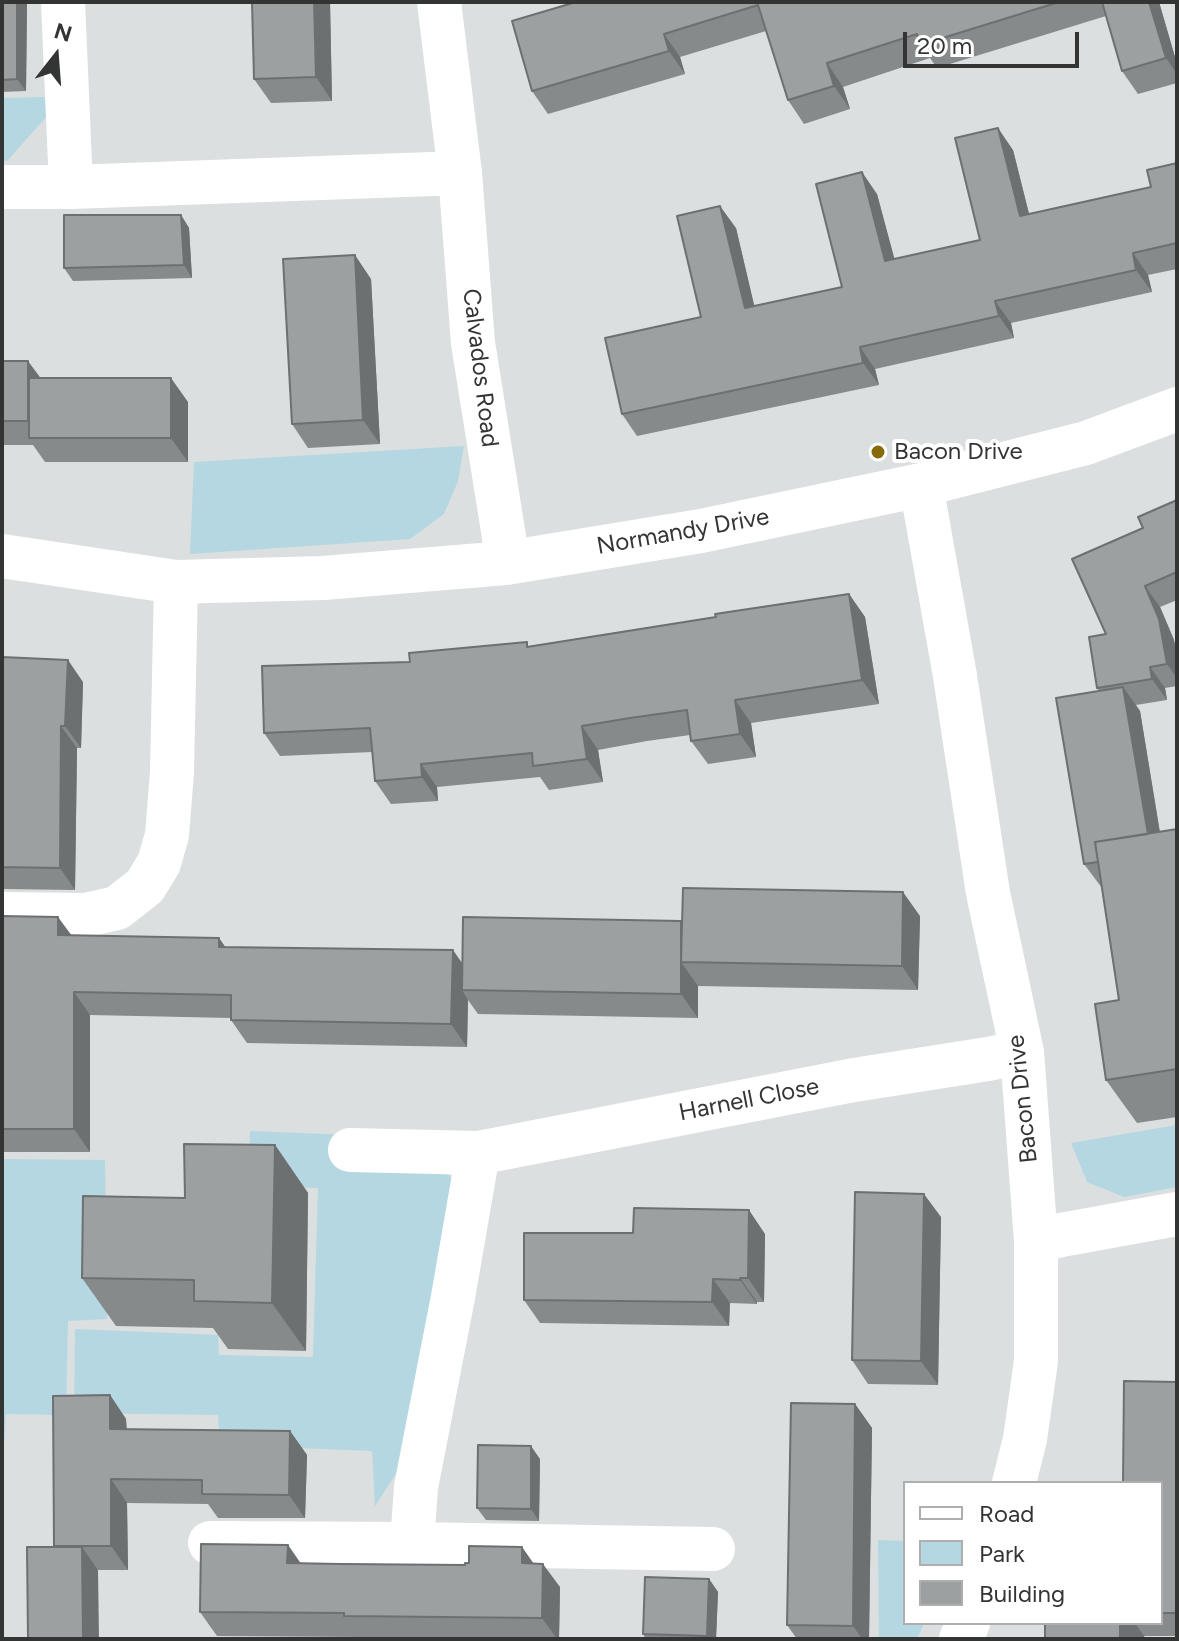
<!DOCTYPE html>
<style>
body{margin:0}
#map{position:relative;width:1179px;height:1641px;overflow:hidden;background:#dbdfe0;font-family:Figtree,sans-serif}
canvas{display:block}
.frame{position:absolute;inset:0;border:4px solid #333535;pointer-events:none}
.legend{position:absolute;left:903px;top:1481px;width:260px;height:144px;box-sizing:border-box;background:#fff;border:2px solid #adaeae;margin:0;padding:10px 14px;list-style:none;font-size:24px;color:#333535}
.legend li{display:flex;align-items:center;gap:16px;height:40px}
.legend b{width:40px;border:2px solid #adaeae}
.north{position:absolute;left:16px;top:16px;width:80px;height:80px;-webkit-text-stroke:6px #fff;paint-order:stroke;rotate:17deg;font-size:22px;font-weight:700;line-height:32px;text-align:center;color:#333535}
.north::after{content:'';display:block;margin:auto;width:28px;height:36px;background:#333535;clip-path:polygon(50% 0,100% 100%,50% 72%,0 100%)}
.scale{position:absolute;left:903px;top:32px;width:176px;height:36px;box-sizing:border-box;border:4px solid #333535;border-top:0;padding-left:10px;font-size:24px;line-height:28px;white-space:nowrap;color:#333535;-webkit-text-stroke:6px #fff;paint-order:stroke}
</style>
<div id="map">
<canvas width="1179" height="1641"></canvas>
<div class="frame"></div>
<ul class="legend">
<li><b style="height:10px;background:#fff"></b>Road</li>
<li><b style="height:22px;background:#b4d7e1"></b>Park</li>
<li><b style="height:22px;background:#9ca0a1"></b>Building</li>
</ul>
<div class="north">N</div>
<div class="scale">20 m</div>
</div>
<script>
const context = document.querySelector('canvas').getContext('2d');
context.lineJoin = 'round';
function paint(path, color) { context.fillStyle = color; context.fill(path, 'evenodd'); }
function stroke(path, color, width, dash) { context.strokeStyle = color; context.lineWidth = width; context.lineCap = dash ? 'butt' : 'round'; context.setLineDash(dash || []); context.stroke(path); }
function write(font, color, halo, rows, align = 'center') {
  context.font = font + ' Figtree,sans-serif'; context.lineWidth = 8; context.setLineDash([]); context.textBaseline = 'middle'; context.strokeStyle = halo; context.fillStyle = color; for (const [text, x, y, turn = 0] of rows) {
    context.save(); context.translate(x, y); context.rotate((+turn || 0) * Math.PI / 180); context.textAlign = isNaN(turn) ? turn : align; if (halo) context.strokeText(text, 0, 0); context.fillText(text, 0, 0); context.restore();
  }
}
const green = new Path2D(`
 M44,97L49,114L7,161L2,160V98Z
 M464,446L458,481L444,514L410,539L190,554L194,462Z
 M1177,1125V1187L1124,1197L1087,1182L1071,1143Z
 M250,1131L352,1135L415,1144L457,1183L401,1466L375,1506L372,1451L220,1445L218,1415L74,1413L75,1329L218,1335L219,1355L313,1357L318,1188L248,1185Z
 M2,1159L105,1160L107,1319L68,1321L66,1413L59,1415L6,1414L2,1471Z
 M878,1540L905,1541V1623H924L917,1639H879Z`);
const minor = new Path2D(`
 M63,2L71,187L460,173
 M439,2L460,173L473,343L504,537L506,563
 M2,187H71
 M921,485L955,676L988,893L1022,1052L1036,1241V1361L1025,1439L1014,1483
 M2,556L176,582L323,578L506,563L701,531L921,485L1086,443L1177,409
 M2,914L86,915L117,908L145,886L159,863L167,835L172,772L176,582
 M350,1150L478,1153
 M1036,1241L1061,1235L1177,1214
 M210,1543L412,1544L416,1487L453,1297L478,1153L854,1080L988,1059L1022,1052
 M412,1544L713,1549
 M961,1639L968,1623`);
const wall = new Path2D(`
 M2,2H27L26,91L2,92Z
 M252,2H330L332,101L271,103L254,79Z
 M576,2H1159L1177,64V83L1138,94L1122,71L1106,16L937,68L930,58L843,87L850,109L804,124L788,100L766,31L680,57L685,74L548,114L532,91Z
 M1013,150L1029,214L1151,187L1177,163V269L1148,275L1152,292L1011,323L1014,338L875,369L879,385L637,436L622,414L701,317L736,228L754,306L842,287L877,194L894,259L980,240Z
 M181,215L189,228L192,278L73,281L64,268Z
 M371,279L380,444L308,448L292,424Z
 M2,361L41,378L188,402V462H45L33,445H2Z
 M1177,500V600L1160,607L1174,640L1177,656V686L1165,688L1167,700L1136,705L1140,711L1160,832L1177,829V1117L1137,1123L1106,1080L1119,1000L1102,888L1084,864L1099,691L1097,688L1106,634L1143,528Z
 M849,594L865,617L879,704L751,723L756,757L708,764L691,741L690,735L647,741L598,750L603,782L549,790L540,777L437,787L438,801L391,804L375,781L372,752L280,756L264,733L410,662L530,646L716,617Z
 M2,657L83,682L81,748H77L75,890L2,889Z
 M2,916L71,935L219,938L225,947L462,963L681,921L920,916L918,990L698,986V1018L478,1014L468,1000L467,1047L247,1043L231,1020V1018L90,1015V1152H2Z
 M275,1145L308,1193L306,1351L228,1349L213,1328L116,1326L82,1278L185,1198Z
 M941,1217L938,1385L868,1384L852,1360Z
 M765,1234L764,1302H757V1304L730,1303L729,1326L540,1323L524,1300Z
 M1177,1382V1636H1143L1146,1639H1045V1623H1161V1483Z
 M110,1395L126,1419L127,1429L290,1431L307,1455L305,1518H218L208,1504L127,1503L128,1570H98L54,1547Z
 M855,1404L872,1428L869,1639H797L787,1625Z
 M540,1459L539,1521L486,1520L477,1508Z
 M288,1545L300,1563L465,1565L522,1547L533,1564L560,1587L559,1639H359L358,1637L217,1636L200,1612Z
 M709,1579L718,1592L716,1639H646L643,1634Z`);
const shadedWall = new Path2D(`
 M17,2H27L26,91L17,79Z
 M314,2H330L332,101L316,77Z
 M1149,2H1159L1177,64V74L1166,58Z
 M664,34L680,57L685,74L669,51Z
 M827,63L843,87L850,109L834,86Z
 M998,128L1013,150L1035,238L1020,216Z
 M862,172L877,194L901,283L885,261Z
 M720,206L736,228L760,330L745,308Z
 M181,215L189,228L192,278L184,265Z
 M1133,253L1148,275L1152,292L1136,270Z
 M355,255L371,279L380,444L363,420Z
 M995,301L1011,323L1014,338L999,316Z
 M860,347L875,369L879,385L863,363Z
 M28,361L45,384L28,421Z
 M171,378L188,402V462L171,438Z
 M1145,586L1160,607L1174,640L1177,656V678L1167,664Z
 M849,594L865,617L879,704L862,680Z
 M68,660L83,682L81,748L65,726Z
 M1150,667L1165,688L1167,700L1152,679Z
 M1123,687L1140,711L1167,877L1151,853Z
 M735,700L751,723L756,757L740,734Z
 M61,726L77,748L75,890L60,868Z
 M582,726L598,750L603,782L587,759Z
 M421,764L437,787L438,801L422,777Z
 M903,892L920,916L918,990L902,966Z
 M58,917L75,940L58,935Z
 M219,938L235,961L219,947Z
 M453,950L469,973L462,990L468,1000L467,1047L451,1024Z
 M681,962L698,986V1018L681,994Z
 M74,992L90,1015V1152L74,1129Z
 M275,1145L308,1193L306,1351L272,1303Z
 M924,1194L941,1217L938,1385L921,1361Z
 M749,1210L765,1234L764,1302L748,1278Z
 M740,1278L757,1302V1304L740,1280Z
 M713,1279L730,1303L729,1326L712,1302Z
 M110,1395L126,1419L127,1453L110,1429Z
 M855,1404L872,1428L869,1639H862L853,1626Z
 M290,1431L307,1455L305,1518L289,1495Z
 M531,1446L540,1459L539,1521L531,1509Z
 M111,1479L127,1503L128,1570L111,1546Z
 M288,1545L304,1568L287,1563Z
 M82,1547L98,1570L99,1639H83Z
 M522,1547L539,1571L522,1563Z
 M543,1564L560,1587L559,1639H557L542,1618Z
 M709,1579L718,1592L716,1639H709L707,1636Z
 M1120,1623H1135L1146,1639H1120Z`);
const building = new Path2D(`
 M2,2H17V79L2,80Z
 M252,2H314L316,77L254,79Z
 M576,2H1059L920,45L917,34L827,63L834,86L788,100L758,5L664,34L669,51L532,91L512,21Z
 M1102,2H1149L1166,58L1122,71Z
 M998,128L1020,216L1151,187L1147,170L1177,163V243L1133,253L1136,270L995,301L999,316L860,347L863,363L622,414L605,338L701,317L677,216L720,206L745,308L842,287L816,184L862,172L885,261L980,240L955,138Z
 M64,215H181L184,265L64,268Z
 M355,255L363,420L292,424L283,259Z
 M2,361H28V421H2Z
 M29,378H171V438H29Z
 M1177,500V572L1145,586L1159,619L1167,664L1150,667L1152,679L1097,688L1089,637L1106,634L1072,559L1143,528L1138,517Z
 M849,594L862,680L735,700L740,734L691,741L687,710L630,718L582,726L587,759L533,766L532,753L421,764L422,777L375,781L370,728L264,733L262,666L410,662L409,653L527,642V647L716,617L715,614Z
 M2,657L68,660L65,726H61L60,868L2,867Z
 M1123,687L1148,834L1095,842L1098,862L1084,864L1056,698Z
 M1177,829V1069L1106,1080L1095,1004L1119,1000L1095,842Z
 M683,888L903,892L902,966L681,962V994L462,990L463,917L681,921V961Z
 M2,916L58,917V935L219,938V947L453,950L451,1024L231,1020V995L74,992V1129H2Z
 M184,1144L275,1145L272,1303L194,1301V1280L82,1278L83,1196L185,1198Z
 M855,1192L924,1194L921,1361L852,1360Z
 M634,1208L749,1210L748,1278H740V1280L713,1279L712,1302L524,1300V1233H633Z
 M1124,1381L1177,1382V1613H1161V1483H1123Z
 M110,1395V1429L290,1431L289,1495L202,1494V1480L111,1479V1546H54L53,1396Z
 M791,1403L855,1404L853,1626L787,1625Z
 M478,1445L531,1446V1509L477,1508Z
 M201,1544L288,1545L287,1563L340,1564L465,1565V1563H469V1546L522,1547V1563L543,1564L542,1618L344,1616V1613L200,1612Z
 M27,1547H82L83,1639H28Z
 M645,1577L709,1579L707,1636L643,1634Z
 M1045,1623H1120V1639H1045Z`);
const markers = [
 [878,452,8,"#876b08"]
];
const streetNames = [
 ["Calvados Road",480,368,83],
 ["Normandy Drive",683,532,-10],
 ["Bacon Drive",1023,1099,-96],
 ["Harnell Close",749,1100,-11]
];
const poiNames = [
 ["Bacon Drive",894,452]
];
paint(green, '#b4d7e1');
stroke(minor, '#fff', 44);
paint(wall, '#868a8a');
paint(shadedWall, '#6d7071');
paint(building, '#9ca0a1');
stroke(building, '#6d7071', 2);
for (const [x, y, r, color] of markers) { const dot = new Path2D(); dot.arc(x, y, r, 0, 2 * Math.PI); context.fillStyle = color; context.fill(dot); stroke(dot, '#fff', 3); }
write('24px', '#333535', '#fff', streetNames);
write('24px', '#333535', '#fff', poiNames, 'left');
</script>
